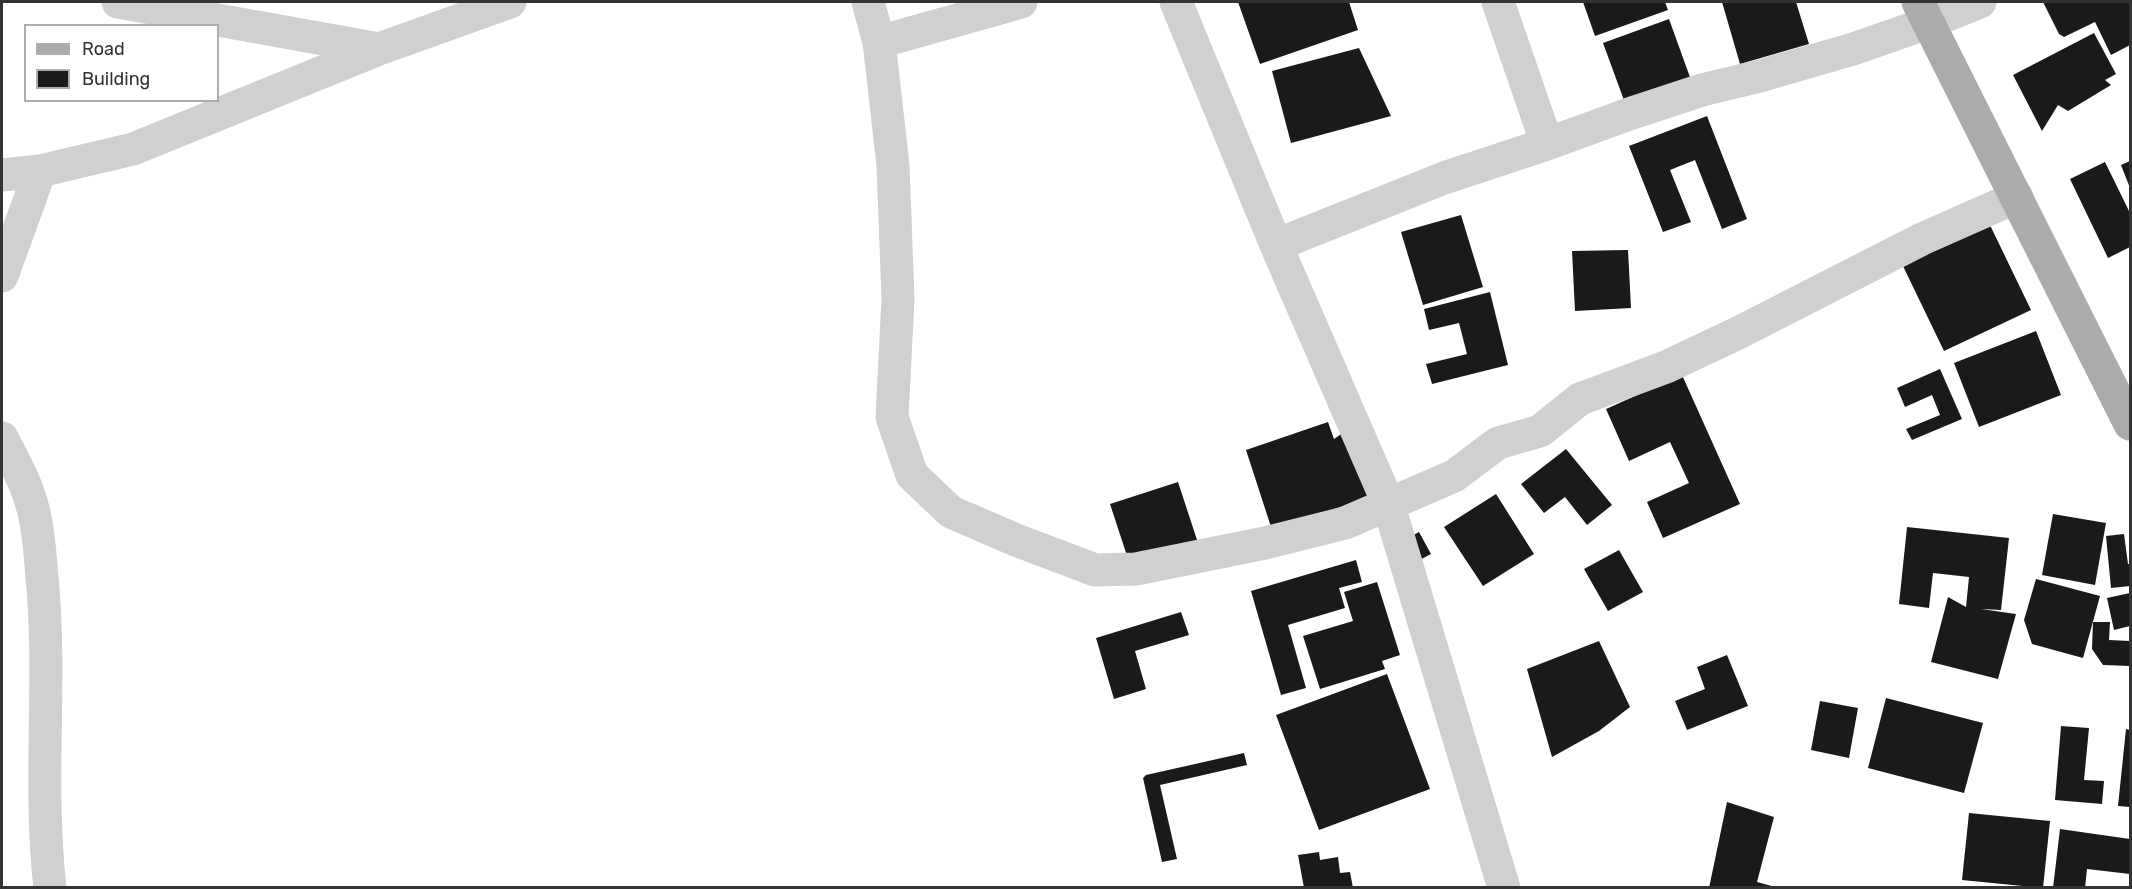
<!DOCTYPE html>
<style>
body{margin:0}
#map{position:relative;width:2132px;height:889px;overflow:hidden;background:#fff;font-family:Rubik,sans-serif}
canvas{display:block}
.frame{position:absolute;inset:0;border:3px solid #333;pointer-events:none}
.legend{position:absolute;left:24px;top:24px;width:195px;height:78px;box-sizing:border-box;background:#fff;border:2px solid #adadad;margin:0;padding:8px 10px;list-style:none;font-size:18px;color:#333}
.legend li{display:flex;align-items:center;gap:12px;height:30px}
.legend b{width:30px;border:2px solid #adadad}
</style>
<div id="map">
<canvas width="2132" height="889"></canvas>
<div class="frame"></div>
<ul class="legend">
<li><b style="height:8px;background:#ababab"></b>Road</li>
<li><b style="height:16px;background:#1a1a1a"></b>Building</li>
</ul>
</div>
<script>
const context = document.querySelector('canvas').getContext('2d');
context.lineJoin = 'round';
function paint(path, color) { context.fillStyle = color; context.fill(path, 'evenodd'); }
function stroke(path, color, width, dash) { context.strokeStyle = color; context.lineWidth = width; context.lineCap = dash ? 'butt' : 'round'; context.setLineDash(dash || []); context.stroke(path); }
const building = new Path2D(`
 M1238,2H1349L1358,30L1260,64Z
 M1583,2H1665L1668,10L1595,36Z
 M1722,2H1796L1809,44L1740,64Z
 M2043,2H2130V45L2111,55L2095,22L2064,37L2059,34Z
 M1669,19L1691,80L1625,103L1603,43Z
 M2094,33L2116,74L2105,80L2111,85L2068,111L2058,105L2042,131L2013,75Z
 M1359,48L1391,116L1291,143L1272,71Z
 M1707,116L1747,219L1722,229L1695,160L1670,170L1691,222L1663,232L1629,146Z
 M2130,161V188L2121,165Z
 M2105,162L2130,213V247L2108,258L2070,179Z
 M1461,215L1483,287L1423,305L1401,232Z
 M1989,223L2031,310L1944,351L1902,264Z
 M1628,250L1631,308L1575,311L1572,251Z
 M1490,292L1508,365L1432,384L1426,364L1467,354L1459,323L1429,330L1424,309Z
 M2036,331L2061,395L1979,427L1954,363Z
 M1940,369L1962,419L1912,440L1906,429L1940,415L1932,395L1905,407L1897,388Z
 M1682,375L1740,504L1663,538L1647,502L1689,483L1670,442L1629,461L1606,409Z
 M1328,422L1334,439L1347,430L1370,497L1272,530L1246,450Z
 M1566,449L1612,505L1587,525L1565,497L1544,513L1521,484Z
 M1178,482L1199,546L1131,568L1110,504Z
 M1496,494L1534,554L1483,586L1444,527Z
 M2053,514L2106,523L2095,585L2042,575Z
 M1907,527L2009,538L2001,610L1981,609L2016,614L1998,679L1931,662L1948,597L1966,607L1969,577L1933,573L1929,608L1899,604Z
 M1419,532L1431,554L1414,563L1402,541Z
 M2124,534L2128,564H2130V586L2111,588L2106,536Z
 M1619,550L1643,592L1608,611L1584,569Z
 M1356,560L1362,582L1339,588L1345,608L1288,625L1306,688L1281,695L1251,591Z
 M2036,579L2100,596L2083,658L2032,644L2024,620Z
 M1377,582L1400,655L1382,661L1385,669L1320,689L1303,636L1353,621L1344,592Z
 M2130,593V626L2114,630L2107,598Z
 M1181,612L1189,635L1135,651L1146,689L1114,699L1096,638Z
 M2093,622H2110L2109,640L2130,641V666L2103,665L2092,649Z
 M1599,641L1630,707L1599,731L1552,757L1527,669Z
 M1727,655L1748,706L1687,730L1675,701L1705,689L1697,667Z
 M1387,674L1430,789L1319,830L1276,715Z
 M1886,698L1983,723L1964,793L1868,768Z
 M1820,701L1858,708L1849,758L1811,750Z
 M2061,726L2089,728L2084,780L2104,781L2102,804L2055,800Z
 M2126,729L2130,730V807L2118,806Z
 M1244,753L1247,765L1160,785L1177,859L1162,862L1143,778L1146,775Z
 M1727,802L1774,817L1757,882L1779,888H1709Z
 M1969,813L2050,821L2043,888L1962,880Z
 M2060,829L2130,839V874L2087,869L2085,888H2053Z
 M1319,852L1320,860L1338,857L1340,873L1350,872L1353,888H1304L1298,855Z`);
const minor = new Path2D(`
 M118,2L379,49
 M868,2L879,42L893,165L898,299L892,417L912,475L951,512L1016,540L1095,570L1136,569L1265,543L1345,523L1454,476L1498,443L1540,431L1580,399L1666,367L1738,333L1922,239L2017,197
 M1176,2L1276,245L1388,503L1504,888
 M1498,2L1547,144
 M879,42L1021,2
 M2,175L40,171L133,149L379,49L510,2
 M1276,245L1444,178L1547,144L1629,114L1702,90L1760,76L1853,49L1928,23L1980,2
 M2,276L40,171
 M2,438C14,461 27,484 33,509C39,531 40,554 42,577C52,680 38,784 50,888`);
const major = new Path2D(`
 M1918,2L2130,424`);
paint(building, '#1a1a1a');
stroke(minor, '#d0d0d0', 33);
stroke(major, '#ababab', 33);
</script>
